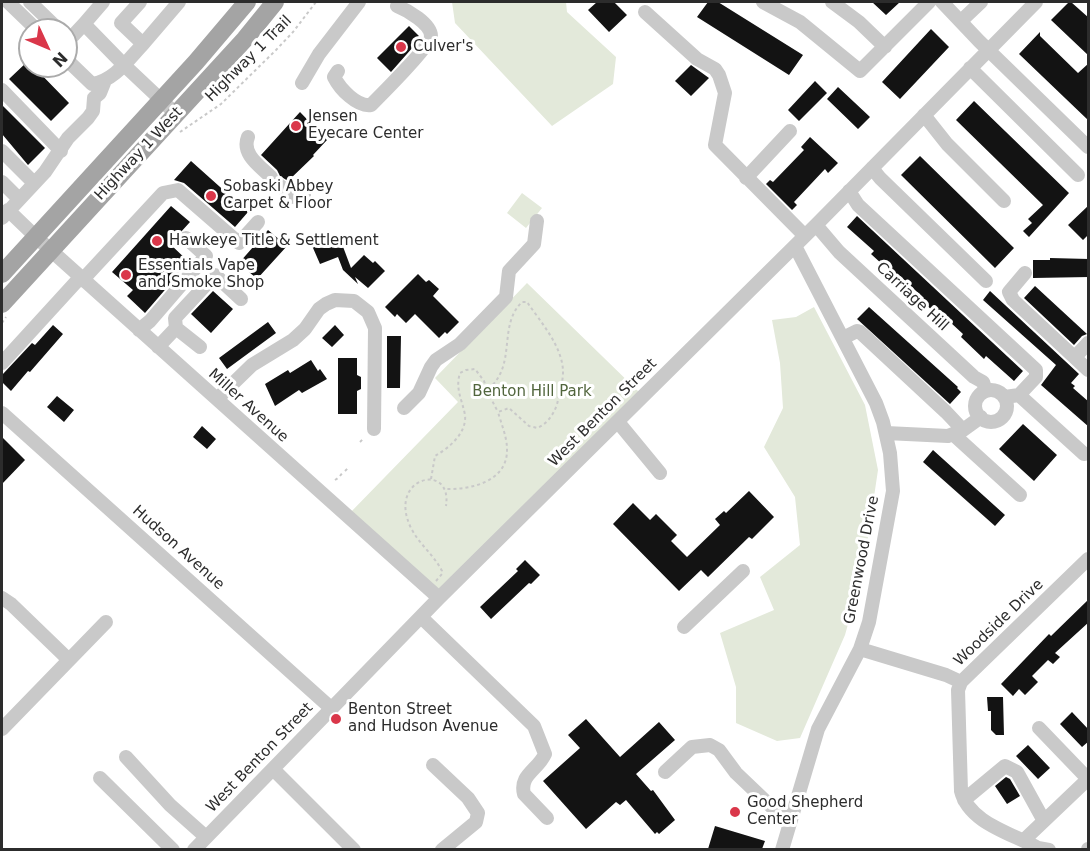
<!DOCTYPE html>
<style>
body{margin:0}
#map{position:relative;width:1090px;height:851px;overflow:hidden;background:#fff;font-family:"DejaVu Sans",sans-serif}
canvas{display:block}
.frame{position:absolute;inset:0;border:3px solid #2c2c2c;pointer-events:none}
.north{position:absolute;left:18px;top:18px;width:60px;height:60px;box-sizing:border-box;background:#fff;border:2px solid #ababab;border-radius:50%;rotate:134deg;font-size:16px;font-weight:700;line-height:24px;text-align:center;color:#2c2c2c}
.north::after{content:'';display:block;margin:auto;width:21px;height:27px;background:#da374a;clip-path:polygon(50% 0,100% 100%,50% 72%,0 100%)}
</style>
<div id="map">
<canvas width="1090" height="851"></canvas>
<div class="frame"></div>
<div class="north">N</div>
</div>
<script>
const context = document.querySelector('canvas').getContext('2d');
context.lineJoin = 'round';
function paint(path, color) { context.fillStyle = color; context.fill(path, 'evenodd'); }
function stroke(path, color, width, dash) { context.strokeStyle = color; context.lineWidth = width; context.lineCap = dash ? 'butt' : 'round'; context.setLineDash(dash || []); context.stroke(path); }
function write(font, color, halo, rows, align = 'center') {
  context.font = font + ' "DejaVu Sans",sans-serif'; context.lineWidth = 6; context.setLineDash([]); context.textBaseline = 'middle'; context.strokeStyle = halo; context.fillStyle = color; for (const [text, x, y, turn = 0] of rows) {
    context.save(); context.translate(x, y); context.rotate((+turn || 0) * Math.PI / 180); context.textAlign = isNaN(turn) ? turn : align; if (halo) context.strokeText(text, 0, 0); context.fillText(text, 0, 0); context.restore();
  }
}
const green = new Path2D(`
 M452,2H566L567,12L616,57L613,84L552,126L455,23Z
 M522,193L542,208L526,228L507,213Z
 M527,283L639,392L434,594L347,516L458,402L435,378Z
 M814,307L865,405L878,470L863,570L845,635L800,738L777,741L736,723V687L720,633L774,610L760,577L800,545L795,497L764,447L783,408L780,363L772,320L796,317Z`);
const building = new Path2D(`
 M597,2H614L627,15L609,32L588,10Z
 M708,2H718L803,55L789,75L697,17Z
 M872,2H900L886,15Z
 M1069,2H1071L1089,18V56L1051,20Z
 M409,26L421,38L391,72L377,58Z
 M931,29L949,47L900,99L882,82Z
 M1040,32V36L1078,73L1089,63V121L1019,54Z
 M28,61L30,66H33L69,103L51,121L9,79Z
 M691,65L709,78L691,96L675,81Z
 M815,81L827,93L799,121L788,110Z
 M838,87L870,117L858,129L827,99Z
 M974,101L1069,193L1029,237L1023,231L1032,223L1028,219L1043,205L956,120Z
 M2,105L45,148L28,165L2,134Z
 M300,112L327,140L313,155L314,156L288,181L280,176L277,170L261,155Z
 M810,137L838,163L828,173L825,169L794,202L797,205L792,210L766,184L770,180L773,182L804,150L801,147Z
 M920,156L1014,248L995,268L901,175Z
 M191,161L248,212L235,227L184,183L174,180Z
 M1089,205V234L1083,240L1068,225Z
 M171,206L190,222L170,244L189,262L145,313L127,296L133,290L112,272Z
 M857,216L1023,371L1014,381L986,356L984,359L961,337L963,334L937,310L934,312L922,301L924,298L897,274L895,276L871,254L874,251L847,227Z
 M268,230L287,246L257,279L239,263Z
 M336,235V237L339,236L351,268L364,255L373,263L375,261L385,271L368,288L355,277L358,284L343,270L338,257L320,264L310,241L323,236L325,239Z
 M1050,258L1089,259V277L1033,278V260H1050Z
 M418,274L426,282L429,280L439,289L433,296L459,322L447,334L445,332L439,338L415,314L406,323L397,314L395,317L385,307Z
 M1035,286L1087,334L1082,336L1074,345L1024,298Z
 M213,291L233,309L211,333L191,314Z
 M990,291L1079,374L1071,383L1075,386L1073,388L1089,402V427L1041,385L1056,365L983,300Z
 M869,307L958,387L957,388L961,392L950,404L857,319Z
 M268,322L276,333L227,369L219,358Z
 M53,325L63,334L30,372L28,371L11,391L2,382V375L32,343L35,345Z
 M335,325L344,335L332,347L322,338Z
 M387,336H401L400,388H387Z
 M338,358H357V375L361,377V389L357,391V414H338Z
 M311,360L318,371L320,369L327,379L302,393L299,390L275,406L265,384L288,370L290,373Z
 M57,396L74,410L64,422L47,407Z
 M1023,424L1057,455L1034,481L999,449Z
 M202,426L216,439L207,449L193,437Z
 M2,437L25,460L2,484Z
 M933,450L1005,515L995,526L923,462Z
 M749,491L774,517L752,539L749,537L708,577L701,570L679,591L613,524L633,503L650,520L656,514L677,535L671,541L687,557L720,525L715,519L724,511L726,513Z
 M525,560L540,575L531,584L529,583L491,619L480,607L518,571L516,569Z
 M1089,599V622L1055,653L1060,657L1053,664L1048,660L1032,676L1038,682L1025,695L1019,689L1013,696L1001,684L1049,634L1051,636Z
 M987,697H1003L1004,735H996L991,730V711H988Z
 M1072,712L1089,730V741L1082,747L1060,724Z
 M586,719L620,757L659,722L675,740L636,774L651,791L653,790L675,820L659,834L657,832L655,834L626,800L620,805L616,802L586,829L543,781L580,748L568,735Z
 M1028,745L1050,768L1038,779L1016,756Z
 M1006,777L1010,779L1020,796L1007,804L995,786Z
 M715,826L765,841L762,849H708Z`);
const path = new Path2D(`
 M180,132L221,104L276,50L293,32L316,2
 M2,323L6,317
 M487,391L498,412
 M360,442L363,439
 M345,471L348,468
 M340,476L343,472
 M431,479L435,456C449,448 467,433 465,415C462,399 455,389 460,373L466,370L475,369L484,381L487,390C518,366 497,326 522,302H527C540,321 563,347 563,372C563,381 560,391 558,400C556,411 548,424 537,428L529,426L509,408L498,412C501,423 507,437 507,449C508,482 470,490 444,489
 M335,480L338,478
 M436,581L442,574V571C434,555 419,544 411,528C386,477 453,461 446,506`);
const minor = new Path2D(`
 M8,2L37,30
 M30,2L59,30
 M103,2L84,24L124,65L176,114
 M140,2L121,23L143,44L179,2
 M763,2L800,22L860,71L929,2
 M832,2L859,22L885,47
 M942,2L979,41L1088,147
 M645,12L697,59L715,69L719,75L725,93L715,145L805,236
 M961,21L981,2
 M66,37L69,40L84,24
 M66,59L92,84C114,81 128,60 143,44
 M970,68L1078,175
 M338,71L334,77C340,89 357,107 371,105C381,95 430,46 431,37C432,24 407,10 397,6
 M302,83L319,54L359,2
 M2,90L61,151
 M924,115L947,144L1004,201
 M248,137C241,154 260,166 271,177
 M2,151L34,183
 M872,168L880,178L986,281
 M746,178L790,131
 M2,182L19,199
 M279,185L294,197L304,195
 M849,191L858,205L1036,370V377L1019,395
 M8,210L36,237L439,598
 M2,218L45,172L68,138L88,118L93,111L94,98L100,93L104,83
 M816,225L839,252L974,377L983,382L986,391
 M1025,273L1009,292L1013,300L1088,370
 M176,328L175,318L215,275L241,299
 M139,330L150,321L206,256L186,238
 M843,338L857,331L860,332L946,412L963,430
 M158,347L176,328L200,347
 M1075,357L1088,343
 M2,363L76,282L87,275L163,193L178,190L239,243L258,222
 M975 406a16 16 0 1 1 32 0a16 16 0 1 1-32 0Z
 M1005,397L1019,395L1084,454
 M217,399L252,365L293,340L305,329L319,309L326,304L335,300L354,301L368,312L375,328L374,429
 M404,408L419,393L431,367L436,360L460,344L506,297L509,271L534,244L537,221
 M2,413L332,709
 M618,422L660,473
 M886,433L948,436L963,430L981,417
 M954,435L1020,495
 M2,598L11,604L69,660
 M421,617L534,726L545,754C538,770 519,775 524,794L547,818
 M684,627L743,571
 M860,649L946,675L961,682
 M1039,728L1088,779
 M2,729L106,622
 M126,757L170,805L206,837
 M433,765L468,798L478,813L476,822L442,850
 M273,769L354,850
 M665,772L692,747L710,745L719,750L736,773L778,813L790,820
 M100,778L173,850
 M964,800L1005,766L1017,772L1044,821
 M1024,840L1088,779
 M194,850L439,598L816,225L1036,2
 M782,850L818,729L860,649L869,622L893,491L890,453L883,422L876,403L795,246
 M1049,850L1038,848C1011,833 969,823 961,791L958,690L961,682L1088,559
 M1088,850V849`);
const major = new Path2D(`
 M2,274L196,62L247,2
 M2,304L245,39L275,2`);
const markers = [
 [401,47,6,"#da374a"],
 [296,126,6,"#da374a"],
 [211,196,6,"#da374a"],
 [157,241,6,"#da374a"],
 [126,275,6,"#da374a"],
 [336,719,6,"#da374a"],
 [735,812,6,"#da374a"]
];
const poiNames = [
 ["Culver's",413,47],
 ["Jensen",308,117],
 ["Eyecare Center",308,134],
 ["Sobaski Abbey",223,187],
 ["Carpet & Floor",223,204],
 ["Hawkeye Title & Settlement",169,241],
 ["Essentials Vape",138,266],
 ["and Smoke Shop",138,283],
 ["Benton Street",348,710],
 ["and Hudson Avenue",348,727],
 ["Good Shepherd",747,803],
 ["Center",747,820]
];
const streetNames = [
 ["Highway 1 Trail",249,59,-45],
 ["Highway 1 West",139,154,-47],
 ["Carriage Hill",912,297,43],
 ["Miller Avenue",248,406,42],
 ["West Benton Street",603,413,-45],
 ["Hudson Avenue",178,548,42],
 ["Greenwood Drive",862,560,-79],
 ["Woodside Drive",999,623,-44],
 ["West Benton Street",260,758,-46]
];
const parkNames = [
 ["Benton Hill Park",532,392]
];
paint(green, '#e3e9da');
paint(building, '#131313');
stroke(path, '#c9c9c9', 2, [3, 3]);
stroke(minor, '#c9c9c9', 14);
stroke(major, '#a4a4a4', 18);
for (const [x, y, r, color] of markers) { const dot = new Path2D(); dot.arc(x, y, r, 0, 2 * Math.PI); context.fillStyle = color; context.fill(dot); stroke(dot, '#fff', 2); }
write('15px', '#2c2c2c', '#fff', poiNames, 'left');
write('15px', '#2c2c2c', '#fff', streetNames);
write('15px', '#51653d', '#fff', parkNames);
</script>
